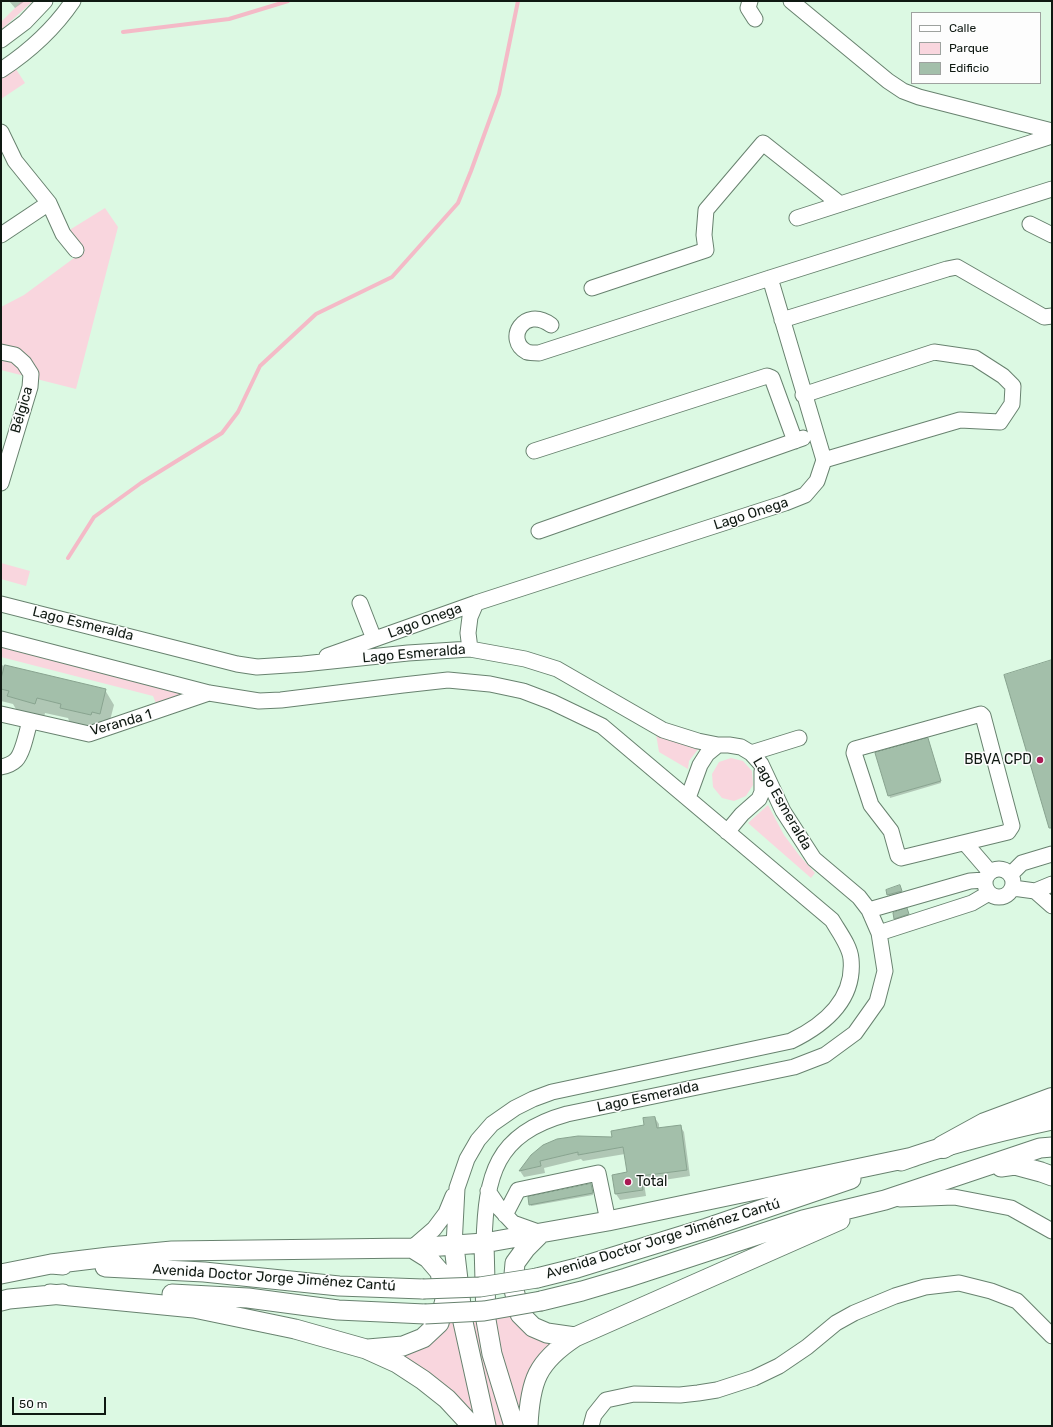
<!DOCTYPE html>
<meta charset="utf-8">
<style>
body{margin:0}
#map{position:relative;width:1053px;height:1427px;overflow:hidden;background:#dcf9e3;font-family:Rubik,sans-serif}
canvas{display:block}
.frame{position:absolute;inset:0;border:2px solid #0f1912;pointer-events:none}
.legend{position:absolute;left:911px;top:12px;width:130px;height:72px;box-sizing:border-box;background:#fdfdfd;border:1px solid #9ea29f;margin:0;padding:5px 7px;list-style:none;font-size:12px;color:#0f1912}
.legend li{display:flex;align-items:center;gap:8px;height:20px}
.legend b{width:20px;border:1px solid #9ea29f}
.scale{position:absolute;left:12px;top:1397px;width:94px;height:18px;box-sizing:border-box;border:2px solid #0f1912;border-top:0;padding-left:5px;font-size:12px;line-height:14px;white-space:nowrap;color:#0f1912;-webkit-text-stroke:3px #fdfdfd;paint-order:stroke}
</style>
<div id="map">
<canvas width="1053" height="1427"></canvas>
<div class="frame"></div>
<ul class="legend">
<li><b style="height:5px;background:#fff"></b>Calle</li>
<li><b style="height:11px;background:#f9d6de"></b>Parque</li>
<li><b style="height:11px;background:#a3bfaa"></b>Edificio</li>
</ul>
<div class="scale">50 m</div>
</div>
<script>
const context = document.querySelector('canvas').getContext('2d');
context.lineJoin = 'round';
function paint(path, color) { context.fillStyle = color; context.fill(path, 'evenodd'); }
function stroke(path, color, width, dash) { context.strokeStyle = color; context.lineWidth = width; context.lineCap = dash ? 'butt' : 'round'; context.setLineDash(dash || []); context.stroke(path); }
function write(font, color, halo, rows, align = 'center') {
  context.font = font + ' Rubik,sans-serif'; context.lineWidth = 3; context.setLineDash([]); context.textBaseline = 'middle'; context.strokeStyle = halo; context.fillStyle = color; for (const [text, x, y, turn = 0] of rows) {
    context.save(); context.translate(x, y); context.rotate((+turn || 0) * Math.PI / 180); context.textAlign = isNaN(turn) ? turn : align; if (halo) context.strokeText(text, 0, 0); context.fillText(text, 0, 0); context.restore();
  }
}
const green = new Path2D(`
 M22,1H33L1,30V22Z
 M12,63L25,83L1,99V70Z
 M105,208L118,227L76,389L1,370V307L24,295L74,258L76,250L63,234Z
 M1,563L30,571L26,586L1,579Z
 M1,639L209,693L159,711L153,696L1,657Z
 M656,734L699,748L689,761L688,769L659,752Z
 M731,758L743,761L752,771L753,785L746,796L734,801L722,798L713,787L712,774L719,762Z
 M768,805L784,835L799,855L815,873L811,878L748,823Z
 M520,1314L575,1337L542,1365L528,1426H472L397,1363L403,1346L439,1323L486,1320Z`);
const shadow = new Path2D(`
 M9,1H25L15,8Z
 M1,665L105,690L114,705L108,728L99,730L70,723L68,718L45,713L44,718L17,711L13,704L1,701Z
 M928,741L941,783L890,798L876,754Z
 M899,886L904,896L891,900L887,890Z
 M906,910L910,919L898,923L895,918Z
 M655,1118L659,1124V1129L680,1126L684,1132L690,1176L644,1183L646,1196L620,1200L616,1194L628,1173L625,1154L583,1161L581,1159L544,1168L545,1173L524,1177L520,1171L531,1156L614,1138L646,1126Z
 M591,1185L593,1195L531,1206L530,1204Z`);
const stream = new Path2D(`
 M123,32L229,19L288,1
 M68,558L94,517L141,483L222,433L238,412L260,366L316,314L392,277L458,203L471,171L499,94L518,1`);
const building = new Path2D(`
 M1052,660V828H1049L1004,675Z
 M5,665L106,689L100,714L92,712L91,715L60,708L61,704L37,698L35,704L7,696L9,691L1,689V679Z
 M928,738L941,781L888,796L875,753Z
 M900,885L902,891L887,895L886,890Z
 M907,908L909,914L894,919L893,913Z
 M655,1117L657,1128L681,1125L687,1170L641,1176L643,1190L615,1194L612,1175L627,1172L623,1147L578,1155V1152L540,1161L541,1166L519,1171L531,1155L543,1145L557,1139L578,1136L612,1137L611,1131L644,1125L643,1118Z
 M591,1184L593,1193L529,1205L528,1197Z`);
const minor = new Path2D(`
 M750,1L748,8L755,19
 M791,1L888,81L903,91L919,97L1052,131
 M1,40L25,22L45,1
 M1,70C30,51 54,29 73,1
 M1,132L15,161L49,203L63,234L76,250
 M797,218L1052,136
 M1030,224L1052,235
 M1,235L49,203
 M592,288L706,250L704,235L706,210L763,143L840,204
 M782,320L947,269L957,267L1044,317L1052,316
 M551,325C524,305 504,340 527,352C530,353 535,353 539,353L770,278L1052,189
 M1,352L15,355L24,363L31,374L30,387L1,483
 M803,395L934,352L975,358L1003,376L1013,386L1012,404L1000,422L960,420L824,460
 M534,451L767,376L772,378L795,441
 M539,531L803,438
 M360,603L374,639
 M1,604L237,664L257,667L303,664L408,653L470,649L525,659L557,669L663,730L698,741L718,745H729L741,747L751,753L761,764L783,811L814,859L859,897L869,910L879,933L885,971L877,1002L855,1033L825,1055L794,1067L567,1114C495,1134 486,1175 484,1243
 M1,639L209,693L259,701L281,700L403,685L448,680L490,684L523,691L552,702L602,726L832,920C839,932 850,946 851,959C855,1000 824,1025 791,1041L552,1092L533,1099L515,1108L492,1124L478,1140L467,1159L457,1188L454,1246
 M470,649L468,633L470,617L476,603
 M327,656L476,603L785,503L805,495L817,481L824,460L770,278
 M1,714L89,734L209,693
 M981,714L983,716L1012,826L1008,832L901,858L898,856L891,831L871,805L854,753L855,749Z
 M751,753L799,738
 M1,767C6,766 12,764 16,760C23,753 27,731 30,721
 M688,798L700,765L707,754L718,745
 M727,832L742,814L759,799L762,792V771
 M965,843L990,872
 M985 883a14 14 0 1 1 28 0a14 14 0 1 1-28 0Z
 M1011,874L1022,863L1052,854
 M1013,888L1035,891L1052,906
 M1035,891L1052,884
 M869,910L970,881L985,880
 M879,933L972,903L989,893
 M488,1191L500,1209L513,1223L541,1233
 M900,1199L954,1197L1011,1208L1052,1231
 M505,1215L518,1190L598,1173L608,1221
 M412,1248L434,1229L446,1213L453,1196
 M591,1426L594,1415L606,1400L634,1394L680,1395L698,1393L717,1390L754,1378L779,1366L807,1347L836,1323L854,1313L895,1296L925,1287L959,1283L991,1291L1017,1301L1052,1336`);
const major = new Path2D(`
 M901,1161C950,1143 1001,1131 1052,1120
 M1001,1167L1015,1165L1041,1172L1052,1176
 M541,1233L526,1248L515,1263L513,1286L520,1314L533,1327L547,1333L575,1337
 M484,1243L486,1320L492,1354L514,1426
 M454,1246L463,1322L486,1426
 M51,1264L109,1257L172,1251L412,1248L484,1243L608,1221L913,1157
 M105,1267L204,1272L339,1286L423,1289
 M1,1274L51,1264L63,1265
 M537,1278L577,1268L707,1228L851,1179
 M50,1294L194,1308L295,1329L366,1349L397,1363L423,1380L447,1399L472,1426
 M172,1294L248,1298L338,1310L425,1314
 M1,1301L9,1299L63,1294
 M541,1301L582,1291L626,1278L803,1220L885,1200L1040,1148L1052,1147
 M368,1349L403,1346L423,1338L439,1323L445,1300L440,1272L428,1258L412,1248
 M528,1426C530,1381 537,1362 575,1337L840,1220`);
const highway = new Path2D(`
 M943,1147L985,1124L1052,1099`);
const majorBridge = new Path2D(`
 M423,1289L480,1287L537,1278
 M425,1314L484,1311L541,1301`);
const markers = [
 [1040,760,4,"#a91853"],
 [628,1182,4,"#a91853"]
];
const streetNames = [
 ["Bélgica",22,410,-74],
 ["Lago Onega",751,514,-18],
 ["Lago Onega",425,621,-20],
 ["Lago Esmeralda",83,624,14],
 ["Lago Esmeralda",414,654,-5],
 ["Veranda 1",121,723,-16],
 ["Lago Esmeralda",782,804,60],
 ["Lago Esmeralda",648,1097,-12],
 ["Avenida Doctor Jorge Jiménez Cantú",663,1239,-17],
 ["Avenida Doctor Jorge Jiménez Cantú",274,1278,4]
];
const poiNames = [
 ["BBVA CPD",1032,760],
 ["Total",636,1182,"left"]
];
paint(green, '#f9d6de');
paint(shadow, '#0003');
stroke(stream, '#f4bac7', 4);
paint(building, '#a3bfaa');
stroke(building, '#88a38f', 1);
stroke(minor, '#68826f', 17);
stroke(major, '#68826f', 21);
stroke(highway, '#68826f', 24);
stroke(minor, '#fff', 15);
stroke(major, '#fff', 19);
stroke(highway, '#fff', 22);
stroke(majorBridge, '#68826f', 21, []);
stroke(majorBridge, '#fff', 19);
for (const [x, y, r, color] of markers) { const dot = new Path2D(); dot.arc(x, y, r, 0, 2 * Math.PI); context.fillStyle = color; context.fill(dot); stroke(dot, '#fdfdfd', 1.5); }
write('14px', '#0f1912', '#fdfdfd', streetNames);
write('14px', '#0f1912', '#fdfdfd', poiNames, 'right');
</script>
